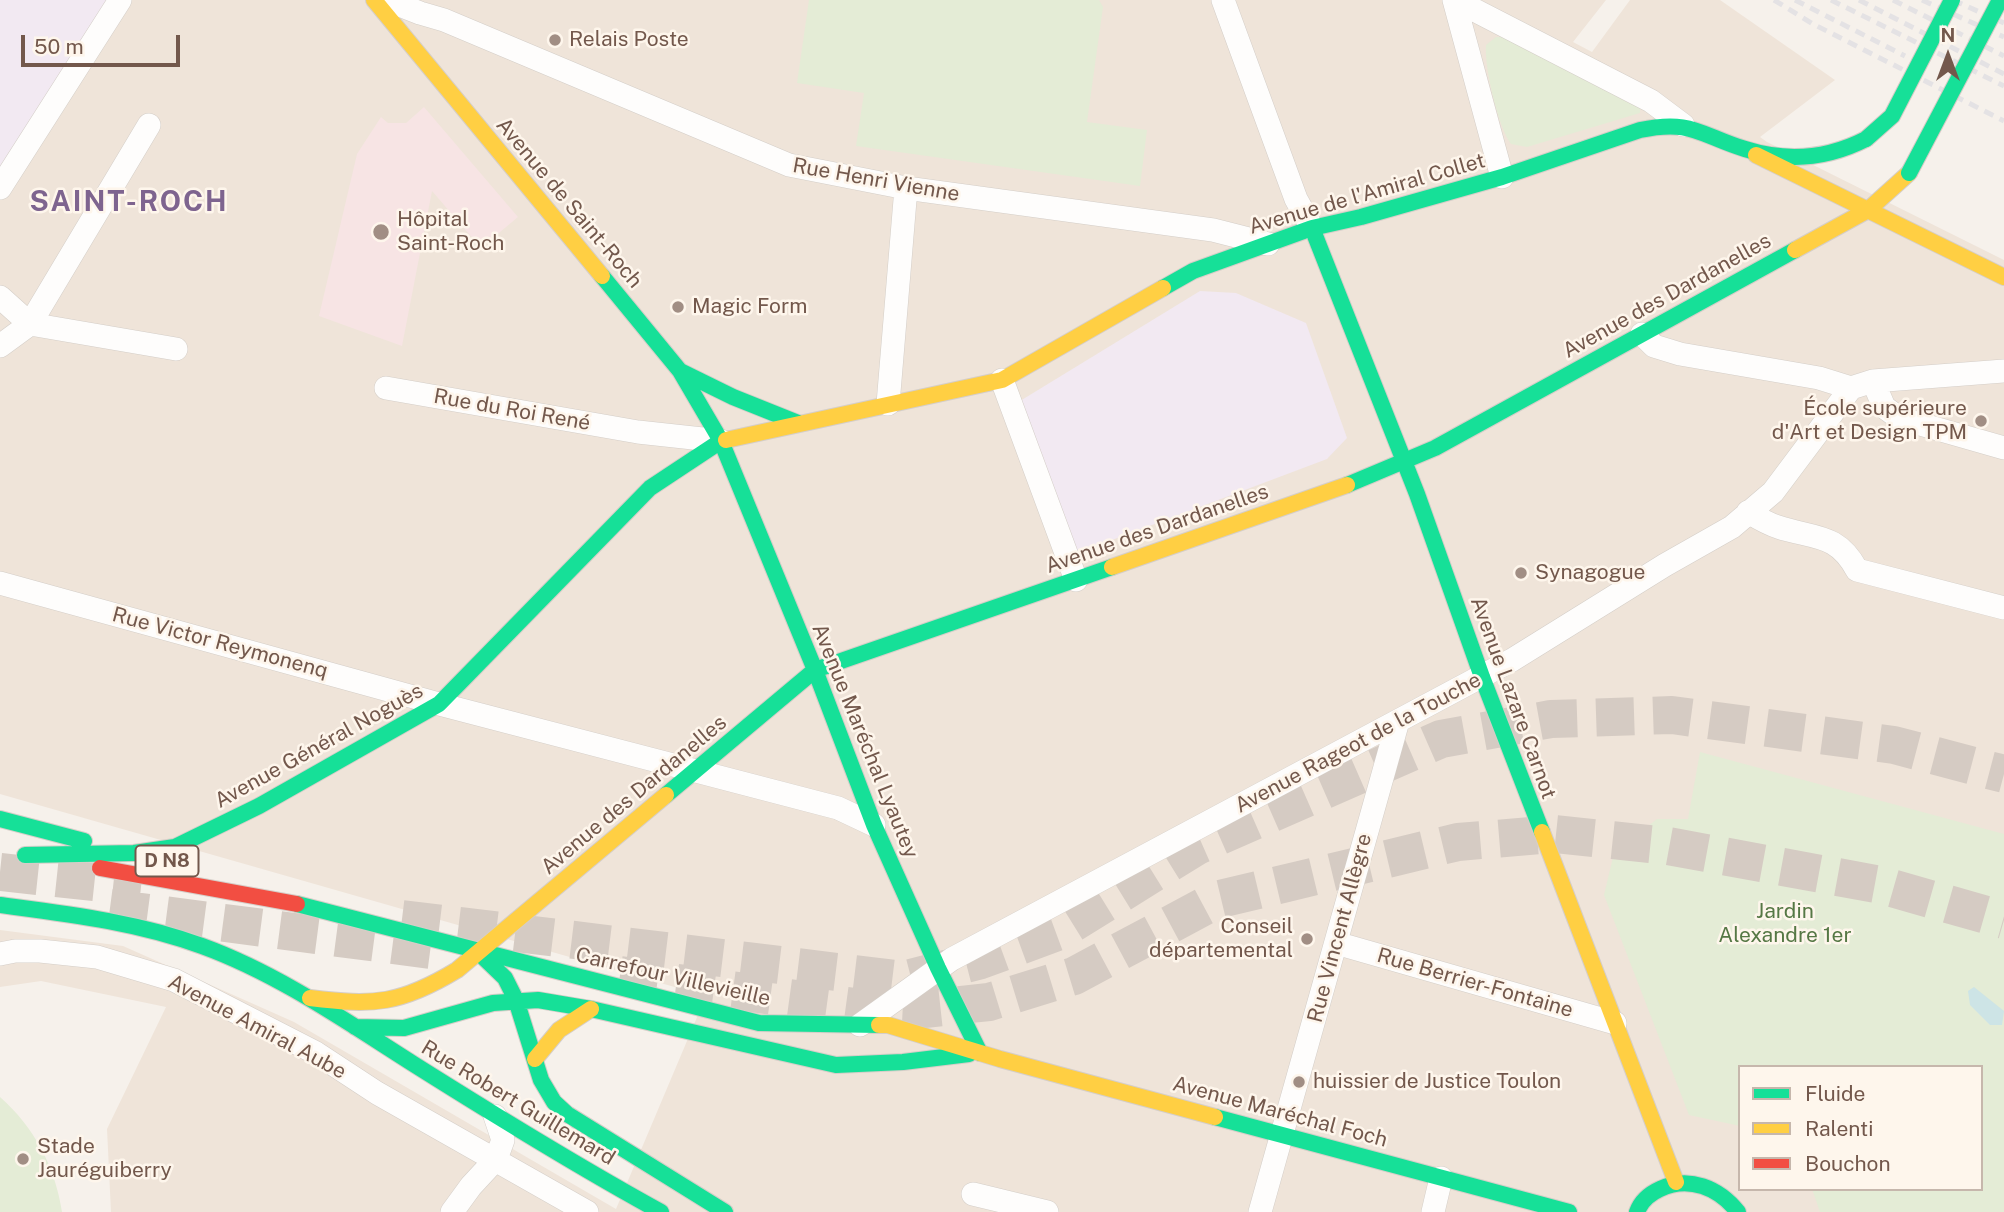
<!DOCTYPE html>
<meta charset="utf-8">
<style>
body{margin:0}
#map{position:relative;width:2004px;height:1212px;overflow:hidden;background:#f6f1eb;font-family:"Public Sans",sans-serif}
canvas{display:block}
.legend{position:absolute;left:1738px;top:1065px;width:245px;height:126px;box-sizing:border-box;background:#fef6ec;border:2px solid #c6b7ac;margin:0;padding:9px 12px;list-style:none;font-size:21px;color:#73584c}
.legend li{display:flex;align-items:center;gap:14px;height:35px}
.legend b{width:35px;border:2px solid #c6b7ac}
.north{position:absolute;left:1913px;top:21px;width:70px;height:70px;-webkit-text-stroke:5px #fef6ec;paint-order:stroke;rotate:0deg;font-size:19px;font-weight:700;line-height:28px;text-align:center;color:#73584c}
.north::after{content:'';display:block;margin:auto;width:24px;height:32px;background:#73584c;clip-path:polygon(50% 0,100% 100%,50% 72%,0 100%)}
.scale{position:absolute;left:21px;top:35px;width:159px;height:32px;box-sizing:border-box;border:4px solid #73584c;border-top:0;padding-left:9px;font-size:21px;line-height:24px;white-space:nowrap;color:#73584c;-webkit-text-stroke:5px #fef6ec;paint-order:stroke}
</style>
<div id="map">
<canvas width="2004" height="1212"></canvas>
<ul class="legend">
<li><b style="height:9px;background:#16e098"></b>Fluide</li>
<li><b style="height:9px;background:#ffcf43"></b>Ralenti</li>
<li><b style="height:9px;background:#f24e42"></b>Bouchon</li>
</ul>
<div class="north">N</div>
<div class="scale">50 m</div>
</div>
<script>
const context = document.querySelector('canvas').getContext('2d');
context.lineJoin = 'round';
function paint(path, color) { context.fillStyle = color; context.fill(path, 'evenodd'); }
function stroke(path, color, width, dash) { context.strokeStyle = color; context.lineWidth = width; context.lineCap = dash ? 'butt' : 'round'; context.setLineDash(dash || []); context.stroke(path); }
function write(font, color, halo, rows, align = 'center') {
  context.font = font + ' "Public Sans",sans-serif'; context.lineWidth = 5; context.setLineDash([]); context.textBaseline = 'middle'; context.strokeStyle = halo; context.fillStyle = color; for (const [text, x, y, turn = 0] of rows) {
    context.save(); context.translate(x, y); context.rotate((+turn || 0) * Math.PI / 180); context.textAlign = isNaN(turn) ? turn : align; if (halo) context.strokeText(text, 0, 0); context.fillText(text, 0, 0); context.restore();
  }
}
const residential = new Path2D(`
 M0,0H1606L1573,42L1592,52L1630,0H1720L1835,80L1760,137L1767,142L2004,260V1212H111L107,1129L166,1007L41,981L0,987V930L123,946L294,1022L616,1209L706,996L0,794ZM1740,1067H1981V1189H1740Z`);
const education = new Path2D(`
 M0,0H110L0,172Z
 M1200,291L1236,293L1306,323L1347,438L1327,459L1075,554L1020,401Z`);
const medical = new Path2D(`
 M424,107L518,217L481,248L432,191L402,346L319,316L357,154L381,117L388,123H406Z`);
const green = new Path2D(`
 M809,0H1099L1103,7L1087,122L1147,130L1140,186L856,146L864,93L797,83Z
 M1496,37H1505L1640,108V113L1527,147L1511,144C1498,127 1484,66 1486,45Z
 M1700,752L2004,834V1212H1820L1812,1189H1981V1067H1740V1126L1689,1115L1604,895L1614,853L1657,819H1688Z
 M0,1097C34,1127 55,1166 62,1212H0Z`);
const water = new Path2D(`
 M1974,987L2004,1011L2002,1025H1990L1970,1005L1968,991Z`);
const highwayTunnel = new Path2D(`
 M0,872L141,887
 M110,908L439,951
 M402,919L903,980L981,960L1060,931L1197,846L1441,739L1551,719L1672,715L1894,745L2004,774
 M620,975L869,1009L906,1011L989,1002L1074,976L1216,900L1458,842L1554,834L1668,846L1881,885L2004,920`);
const street = new Path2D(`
 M387,0L420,13L444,20L789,165L906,188L1213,230L1268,244
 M1223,0L1296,199L1312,228
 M1454,0L1502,177
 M1455,0L1651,101L1683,125
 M0,188L120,0
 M0,297L30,324
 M30,324L176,349
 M1642,334L1654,346L1680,354L1819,378L1851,388
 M0,346L30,324L149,125
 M1002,380L1076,580
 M1873,381L1884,407L1899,418L2004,448
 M386,388L638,432L721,441
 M888,404L906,188
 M1748,512C1758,518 1768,524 1778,527C1815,539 1837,533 1857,570L2004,608
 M0,583L439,704L838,808L874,825
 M1336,943L1615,1023
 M0,954L15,951H40L97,957L174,980L316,1053L377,1093L587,1212
 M860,1025L952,959L1512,660L1665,565L1732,527L1773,492L1851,388L1873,381L2004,371
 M973,1194L1047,1212
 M452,1212L471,1186L496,1159L503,1140L495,1116
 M1260,1212L1398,721
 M1433,1212L1441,1178`);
const fast = new Path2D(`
 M1312,228L1417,494L1482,677L1542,832
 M602,276L680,371L721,441L815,670L874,825L938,968L980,1053
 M1163,288L1193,271L1312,228L1361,217L1502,177L1640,130C1691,119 1700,135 1745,149C1786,162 1827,159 1866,139
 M680,371L733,397L798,423
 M1347,485L1435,448L1795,250
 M666,795L815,670L1112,567
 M0,819L84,841
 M25,855L134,853L175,847L259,806L439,704L650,488L721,441L726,440
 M297,904L759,1023L879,1025
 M0,905C68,914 137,922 202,946C279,974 347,1022 415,1065C496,1116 577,1166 661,1212
 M478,952L505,978L516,1000L541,1080L554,1102L567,1114L725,1212
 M355,1027L404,1028L493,1003L538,1000L591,1009L836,1065L903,1062L969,1054
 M1215,1117L1569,1212
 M1637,1212C1641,1201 1649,1194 1660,1189C1689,1175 1719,1188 1738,1212`);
const slow = new Path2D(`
 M374,0L602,276
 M1756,155L2004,277
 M1795,250L1868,210L1909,173
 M726,440L1002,380L1163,288
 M1112,567L1347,485
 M1542,832L1676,1182
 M310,998C374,1006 401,1004 457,970L666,795
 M879,1025H888L1000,1059L1215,1117
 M535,1059L559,1030L591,1009`);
const jam = new Path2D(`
 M100,868L297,904`);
const rail = new Path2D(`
 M1774,0L1813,24L2004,121
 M1795,0L1905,56
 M1831,0L2004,86
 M1859,0L2004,74
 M1893,0L2004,56
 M1922,0L2004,37
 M1953,0L2004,23`);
const fastBridge = new Path2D(`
 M1866,139L1892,116L1952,0
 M1909,173L2000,0`);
const markers = [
 [555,40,7,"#a18e84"],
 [381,232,9,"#a18e84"],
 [678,307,7,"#a18e84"],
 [1981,421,7,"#a18e84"],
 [1521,573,7,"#a18e84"],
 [1307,939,7,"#a18e84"],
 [1299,1082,7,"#a18e84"],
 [23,1159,7,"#a18e84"]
];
const shields = [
 [167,861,63]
];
const shieldNames = [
 ["D N8",167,861]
];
const poiNames = [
 ["Relais Poste",569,40],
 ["Hôpital",397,220],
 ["Saint-Roch",397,244],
 ["Magic Form",692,307],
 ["École supérieure",1967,409,"right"],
 ["d'Art et Design TPM",1967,433,"right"],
 ["Synagogue",1535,573],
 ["Conseil",1293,927,"right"],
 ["départemental",1293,951,"right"],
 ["huissier de Justice Toulon",1313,1082],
 ["Stade",37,1147],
 ["Jauréguiberry",37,1171]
];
const streetNames = [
 ["Rue Henri Vienne",876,180,10],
 ["Avenue de l'Amiral Collet",1367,194,-16],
 ["Avenue de Saint-Roch",569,203,50],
 ["Avenue des Dardanelles",1667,296,-29],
 ["Rue du Roi René",512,410,10],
 ["Avenue des Dardanelles",1157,529,-19],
 ["Rue Victor Reymonenq",220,643,15],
 ["Avenue Lazare Carnot",1513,698,70],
 ["Avenue Maréchal Lyautey",865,741,68],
 ["Avenue Rageot de la Touche",1358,743,-28],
 ["Avenue Général Noguès",319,746,-29],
 ["Avenue des Dardanelles",634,795,-40],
 ["Rue Vincent Allègre",1340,928,-75],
 ["Carrefour Villevieille",673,977,13],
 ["Rue Berrier-Fontaine",1475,983,16],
 ["Avenue Amiral Aube",257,1027,28],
 ["Rue Robert Guillemard",518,1103,31],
 ["Avenue Maréchal Foch",1280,1112,15]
];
const parkNames = [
 ["Jardin",1785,912],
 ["Alexandre 1er",1785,936]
];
const districtNames = [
 ["SAINT-ROCH",129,202]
];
paint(residential, '#efe4d9');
paint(education, '#f2e9f2');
paint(medical, '#f7e4e4');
paint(green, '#e4ecd6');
paint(water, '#cde4e6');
stroke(highwayTunnel, '#d5cbc3', 38, [38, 19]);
stroke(street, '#d4cec8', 24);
stroke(fast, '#d5cec8', 18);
stroke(slow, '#d5cec8', 18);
stroke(jam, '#d5cec8', 18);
stroke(street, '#fefdfc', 23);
stroke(fast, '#16e098', 16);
stroke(slow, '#ffcf43', 16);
stroke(jam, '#f24e42', 16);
stroke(rail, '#e4e2e4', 5, [10, 7]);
stroke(fastBridge, '#d5ccc6', 18, []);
stroke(fastBridge, '#16e098', 16);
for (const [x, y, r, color] of markers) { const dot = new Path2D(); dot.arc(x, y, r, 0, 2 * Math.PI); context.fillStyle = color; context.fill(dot); stroke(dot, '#fef6ec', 2.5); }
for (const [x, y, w] of shields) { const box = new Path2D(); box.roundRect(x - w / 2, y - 15.5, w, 31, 5); context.fillStyle = '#fef6ec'; context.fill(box); stroke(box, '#73584c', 2); }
write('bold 19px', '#73584c', null, shieldNames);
write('21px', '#73584c', '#fef6ec', poiNames, 'left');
write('21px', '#73584c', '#fef6ec', streetNames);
write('21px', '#567845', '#fef6ec', parkNames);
context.letterSpacing = '2px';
write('bold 28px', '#7e648f', '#fef6ec', districtNames);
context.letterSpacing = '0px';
</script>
